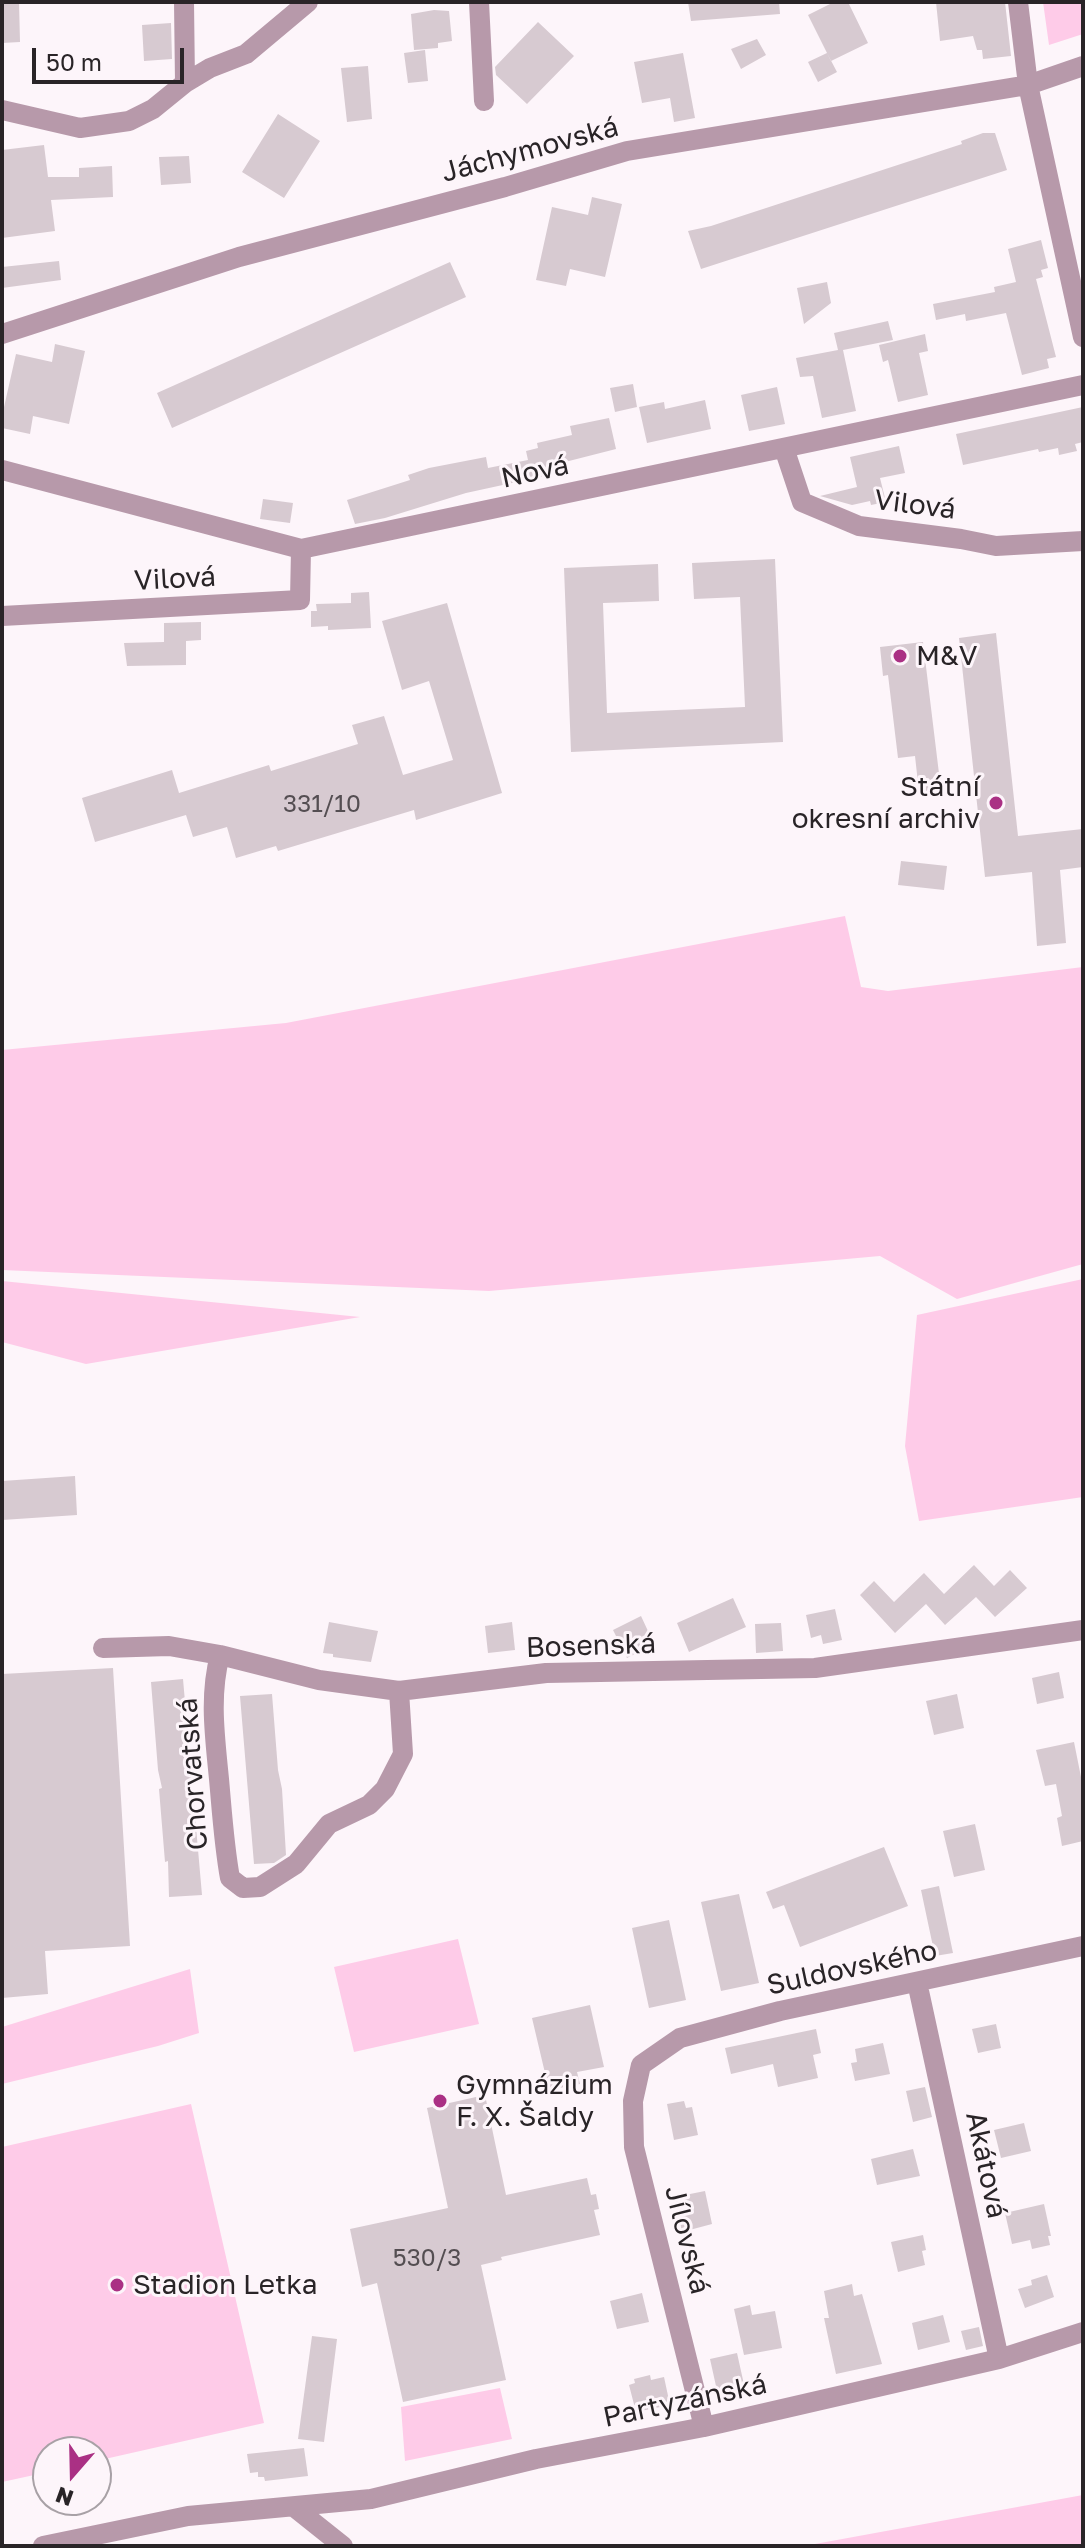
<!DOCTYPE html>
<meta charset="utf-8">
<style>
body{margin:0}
#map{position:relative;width:1085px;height:2548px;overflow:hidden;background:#fdf5fa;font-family:"Golos Text",sans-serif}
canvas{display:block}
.frame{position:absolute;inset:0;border:4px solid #292427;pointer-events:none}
.north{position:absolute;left:32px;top:2436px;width:80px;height:80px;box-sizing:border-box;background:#fdf5fa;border:2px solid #a8a1a6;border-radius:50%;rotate:200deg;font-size:22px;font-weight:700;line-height:32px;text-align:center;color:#292427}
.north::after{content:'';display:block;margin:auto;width:28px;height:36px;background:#aa3084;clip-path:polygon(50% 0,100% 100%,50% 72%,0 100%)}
.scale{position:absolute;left:32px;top:48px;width:152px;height:36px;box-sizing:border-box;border:4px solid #292427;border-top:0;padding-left:10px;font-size:24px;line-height:28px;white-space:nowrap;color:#292427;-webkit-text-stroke:6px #fdf5fa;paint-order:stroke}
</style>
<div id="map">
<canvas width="1085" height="2548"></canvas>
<div class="frame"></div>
<div class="north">N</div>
<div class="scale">50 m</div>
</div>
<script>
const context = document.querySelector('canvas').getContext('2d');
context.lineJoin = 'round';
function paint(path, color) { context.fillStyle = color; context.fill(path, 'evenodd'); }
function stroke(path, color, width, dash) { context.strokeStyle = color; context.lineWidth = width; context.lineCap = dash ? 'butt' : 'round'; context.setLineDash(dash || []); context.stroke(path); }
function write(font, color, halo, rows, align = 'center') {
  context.font = font + ' "Golos Text",sans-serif'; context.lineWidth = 6; context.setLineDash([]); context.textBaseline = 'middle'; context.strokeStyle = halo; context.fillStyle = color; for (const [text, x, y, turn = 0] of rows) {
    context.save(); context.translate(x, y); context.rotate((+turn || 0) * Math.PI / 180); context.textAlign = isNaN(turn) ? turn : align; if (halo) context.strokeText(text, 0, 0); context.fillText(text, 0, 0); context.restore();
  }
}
const green = new Path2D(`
 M1043,2H1083V34L1049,45Z
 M845,916L861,987L888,991L1083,967V1264L957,1299L880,1256L489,1291L2,1270V1050L286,1023Z
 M1083,1279V1497L919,1521L905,1446L917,1315Z
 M2,1281L360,1317L86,1364L2,1342Z
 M458,1939L479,2024L354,2052L334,1967Z
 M190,1969L199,2033L158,2046L2,2084V2027Z
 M191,2104L264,2423L96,2461V2452H48V2472L2,2482V2147Z
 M500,2388L512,2439L405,2461L401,2407Z
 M1083,2495V2546H804Z`);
const building = new Path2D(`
 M2,2H19L20,42L2,43Z
 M688,2H779L780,14L691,21Z
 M834,2H848L868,43L831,61L808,15Z
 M936,2H1005L1011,56L983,59L982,50H977L973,36L940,41Z
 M434,10L449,11L452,41L438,43V48L414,50L411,14Z
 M538,22L574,56L527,104L496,75L495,67Z
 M171,23L172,59L144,61L142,25Z
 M757,39L766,55L741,69L731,49Z
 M425,50L428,81L408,83L404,53Z
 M683,53L695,118L674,122L670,98L642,103L634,62Z
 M827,53L837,72L818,82L808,62Z
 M368,66L372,119L347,122L341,68Z
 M278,114L320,141L284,198L242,172Z
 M983,133H995L1007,170L701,269L688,231L711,226L962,144L961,141Z
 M44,145L48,177H79V168L112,166L113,197L51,200L55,231L2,238V150Z
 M189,156L191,183L161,185L159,157Z
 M592,197L622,204L605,277L570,269L566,286L536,280L552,207L588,215Z
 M1041,240L1048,268L1041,270L1043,277L1036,279L1056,357L1047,359L1049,368L1022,375L1006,313L966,321L965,314L936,320L933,304L995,292L994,287L1016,282L1008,249Z
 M59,261L61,280L2,288V267Z
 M450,262L466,297L172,428L157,393Z
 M827,282L831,303L804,324L797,288Z
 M888,321L893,340L843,350L856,411L822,418L813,376L800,377L796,358L838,350L834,333Z
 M925,334L928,351L919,353L928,395L898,402L888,360L883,362L879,345Z
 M55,344L85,351L69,424L33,416L30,434L2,428V416L16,354L52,362Z
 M633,384L637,407L615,412L610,388Z
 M777,387L785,424L749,431L741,395Z
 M705,400L711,429L647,443L639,407L664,402L665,409Z
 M1083,407V442L1075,444L1077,451L1059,455L1058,448L1039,452L1038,449L963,465L956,434Z
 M609,418L616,449L565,462L567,471L466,493L385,518L355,524L347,500L410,480L408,475L429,468L486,457L488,468L528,460L526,451L538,448L537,443L572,435L570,426Z
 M899,446L905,473L880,478L886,502L871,505L870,501L852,505L820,496L857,487L850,457Z
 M263,499L293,503L290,523L260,519Z
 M775,559L783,742L571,752L564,568L658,564L659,601L603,603L607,713L745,707L740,597L694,599L692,563Z
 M369,592L371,628L328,630V626L311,627V611H317L316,604L351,603V593Z
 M447,603L502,793L416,820L414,810L278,851L276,846L236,858L227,827L193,837L186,815L95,842L82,798L172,770L179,793L269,765L271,771L358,744L352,725L384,716L403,775L453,760L429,681L402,690L382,621Z
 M201,622V640L186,641V665L127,666L124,643L164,642V623Z
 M996,633L1018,836L1083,829V867L1060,870L1066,943L1037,946L1032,872L985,877L959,638Z
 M923,642L941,790L919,792L915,756L898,758L888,675L883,676L880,647Z
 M901,861L947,866L944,890L898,885Z
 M75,1476L77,1515L2,1520V1481Z
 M974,1565L994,1586L1010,1570L1027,1588L995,1617L976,1597L945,1625L926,1604L895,1633L860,1595L874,1581L894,1602L924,1573L944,1594Z
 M733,1598L746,1627L689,1652L677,1623Z
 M835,1609L842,1640L823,1644L821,1635L811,1638L806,1615Z
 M641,1616L654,1644L627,1658L613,1630Z
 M329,1622L378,1631L371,1662L333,1657V1654L323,1653Z
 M512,1622L515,1650L488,1653L485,1626Z
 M781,1623L783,1651L756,1653L755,1624Z
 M113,1668L130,1946L45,1951L48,1994L2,1998V1674Z
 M1059,1672L1064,1698L1037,1704L1032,1678Z
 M183,1679L202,1895L169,1897L168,1861L165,1862L159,1789L162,1788L158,1770L151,1682Z
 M272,1694L278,1770L282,1789L286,1855L274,1863L254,1864L240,1696Z
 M957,1694L964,1728L934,1735L926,1701Z
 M1074,1742L1083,1787V1841L1062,1846L1057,1818L1062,1816L1056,1784L1045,1786L1036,1750Z
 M975,1824L985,1870L954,1877L943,1831Z
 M884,1847L908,1906L800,1947L784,1905L773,1909L766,1892Z
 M939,1886L953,1953L935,1956L921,1890Z
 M739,1894L759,1983L721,1991L701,1902Z
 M669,1920L686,2000L649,2008L632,1928Z
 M590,2005L604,2067L577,2072L580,2084L549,2090L532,2018Z
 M996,2024L1001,2048L978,2053L972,2029Z
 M816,2029L821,2053L813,2055L818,2078L778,2087L773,2064L731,2074L725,2048Z
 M883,2043L890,2074L855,2081L851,2063L857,2062L855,2049Z
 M925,2087L932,2117L913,2122L906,2091Z
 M485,2095L506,2195L587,2178L591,2195L596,2194L599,2209L594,2210L600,2235L501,2257L502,2260L481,2265L506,2380L403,2402L377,2283L362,2287L350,2229L448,2208L427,2108Z
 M684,2101L686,2108L692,2107L698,2135L674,2140L667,2104Z
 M1024,2123L1031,2151L1001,2158L994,2130Z
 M913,2149L920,2176L877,2185L871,2159Z
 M705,2191L712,2224L682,2232L675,2197Z
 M1044,2204L1051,2236H1048L1050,2245L1032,2249L1030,2240L1012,2244L1005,2213Z
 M923,2235L926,2250L922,2251L925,2265L898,2272L891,2242Z
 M1047,2275L1054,2297L1025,2308L1018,2289L1032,2285L1031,2280Z
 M852,2284L854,2296L862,2294L882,2364L836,2374L824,2318H829L824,2291Z
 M642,2293L649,2322L617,2329L610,2301Z
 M750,2305L752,2315L775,2311L782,2348L744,2355L734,2309Z
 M943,2315L950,2342L918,2350L912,2323Z
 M979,2327L983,2346L966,2350L961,2331Z
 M312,2336L337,2339L324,2442L298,2439Z
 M737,2353L745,2389L718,2395L710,2359Z
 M650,2375L651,2380L664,2377L670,2405L636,2412L629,2385L635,2383L634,2379Z
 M304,2448L308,2476L265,2481L264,2477H258V2472L250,2473L247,2454Z`);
const minor = new Path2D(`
 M184,2L185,83
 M479,2L484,101
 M1018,2L1028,85L1083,337
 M2,110L80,128L129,121L153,109L185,83L210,68L246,54L308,2
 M2,334L239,257L505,187L627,151L1028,85L1083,66
 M784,448L802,502L859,526L961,539L996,546L1083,541
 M2,470L301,549L1083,385
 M2,616L300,600L301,549
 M103,1648L169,1646L220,1655L319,1680L399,1691L546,1673L815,1668L1083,1630
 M220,1655C209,1696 215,1737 219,1779C222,1812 224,1845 230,1878L243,1888L260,1887L296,1864L329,1824L369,1805L385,1789L403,1754L399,1691
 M917,1982L999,2359
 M704,2427L634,2147L633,2101L641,2065L680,2038L780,2011L1083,1946
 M294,2507L343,2546
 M43,2546L188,2516L371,2499L536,2459L704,2427L999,2359L1083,2332`);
const markers = [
 [900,656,8,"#aa3084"],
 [996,803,8,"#aa3084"],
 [440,2101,8,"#aa3084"],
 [117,2285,8,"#aa3084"]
];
const numberNames = [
 ["331/10",322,804],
 ["530/3",427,2258]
];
const streetNames = [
 ["Jáchymovská",530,150,-15],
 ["Nová",535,472,-12],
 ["Vilová",915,505,7],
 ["Vilová",175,579,-3],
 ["Bosenská",591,1646,-2],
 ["Chorvatská",193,1774,-94],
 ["Suldovského",852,1968,-12],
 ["Akátová",986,2165,78],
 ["Jílovská",687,2240,76],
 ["Partyzánská",685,2401,-12]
];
const poiNames = [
 ["M&V",916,656],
 ["Státní",980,787,"right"],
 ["okresní archiv",980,819,"right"],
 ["Gymnázium",456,2085],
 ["F. X. Šaldy",456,2117],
 ["Stadion Letka",133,2285]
];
paint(green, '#fecbe8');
paint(building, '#d7cad1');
stroke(minor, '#b799aa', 20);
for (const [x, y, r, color] of markers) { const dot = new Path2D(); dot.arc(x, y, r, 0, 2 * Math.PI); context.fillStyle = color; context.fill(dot); stroke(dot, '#fdf5fa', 3); }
write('24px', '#544e52', null, numberNames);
write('28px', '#292427', '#fdf5fa', streetNames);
write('28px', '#292427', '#fdf5fa', poiNames, 'left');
</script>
